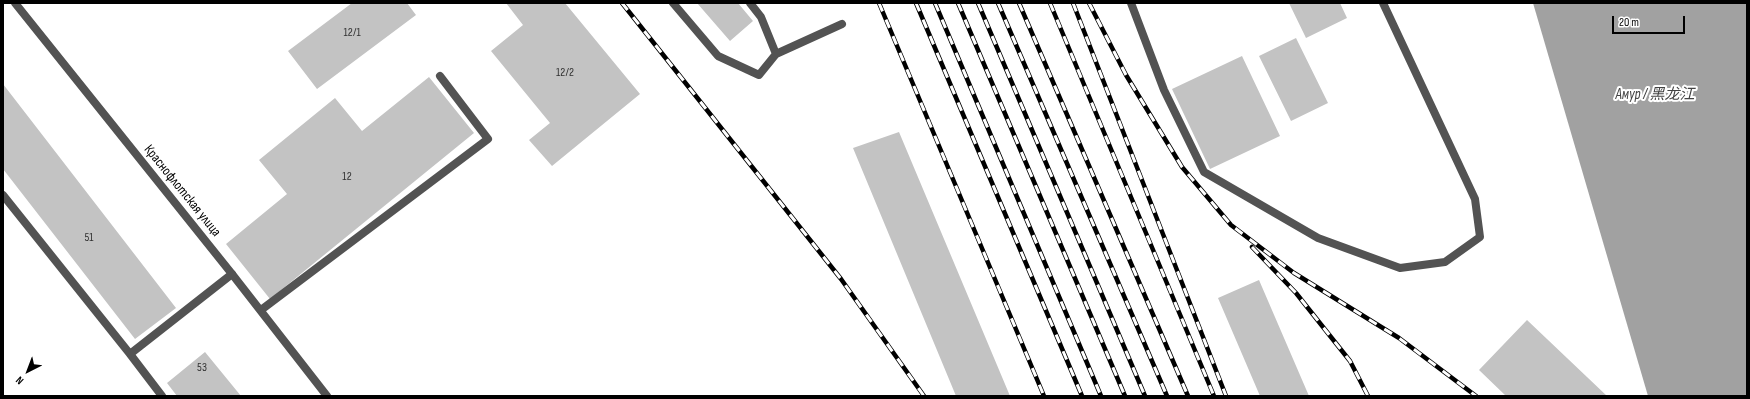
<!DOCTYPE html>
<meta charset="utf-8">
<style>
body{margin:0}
#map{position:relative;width:1750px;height:399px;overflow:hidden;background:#fff;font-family:"Sofia Sans Condensed",sans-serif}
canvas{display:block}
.frame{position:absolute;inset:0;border:4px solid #000;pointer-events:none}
.north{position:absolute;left:8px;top:351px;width:40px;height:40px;-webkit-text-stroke:3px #fff;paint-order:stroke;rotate:222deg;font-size:11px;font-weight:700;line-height:16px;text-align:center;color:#000}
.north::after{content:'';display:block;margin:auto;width:14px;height:18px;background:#000;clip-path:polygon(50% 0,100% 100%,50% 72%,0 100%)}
.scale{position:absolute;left:1612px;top:16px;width:73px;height:18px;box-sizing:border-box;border:2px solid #000;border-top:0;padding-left:5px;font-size:12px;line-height:14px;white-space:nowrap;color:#000;-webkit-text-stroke:3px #fff;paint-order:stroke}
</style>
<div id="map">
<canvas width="1750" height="399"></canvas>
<div class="frame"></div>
<div class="north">N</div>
<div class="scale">20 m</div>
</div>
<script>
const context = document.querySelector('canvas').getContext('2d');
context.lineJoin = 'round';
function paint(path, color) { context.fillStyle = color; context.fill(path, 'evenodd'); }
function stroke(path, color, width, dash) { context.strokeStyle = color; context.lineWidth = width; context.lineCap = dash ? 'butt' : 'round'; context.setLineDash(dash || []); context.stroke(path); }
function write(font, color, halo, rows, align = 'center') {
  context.font = font + ' "Sofia Sans Condensed","Noto Sans SC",sans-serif'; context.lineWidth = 4; context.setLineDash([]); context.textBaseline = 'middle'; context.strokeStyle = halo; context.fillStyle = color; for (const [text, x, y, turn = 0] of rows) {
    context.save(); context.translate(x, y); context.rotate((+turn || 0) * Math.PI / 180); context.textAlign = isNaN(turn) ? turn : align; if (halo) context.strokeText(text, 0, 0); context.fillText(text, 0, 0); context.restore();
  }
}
const water = new Path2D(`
 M1533,3H1747V396H1648Z`);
const building = new Path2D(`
 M352,3H407L416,15L317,89L288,51Z
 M506,3H565L640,94L552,166L529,140L550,123L491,51L523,25Z
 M697,3H738L753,21L730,41Z
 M1289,3H1340L1347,18L1306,38Z
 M1296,38L1328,103L1291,121L1259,56Z
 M1242,56L1280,136L1210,169L1172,89Z
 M429,77L474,133L270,299L226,244L287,194L259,160L335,98L362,131Z
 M3,84L176,308L135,339L3,169Z
 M899,132L1010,396H956L853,148Z
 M1259,280L1309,396H1260L1218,298Z
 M1527,320L1607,396H1506L1479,370Z
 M205,352L241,396H177L167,383Z`);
const service = new Path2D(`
 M673,3L718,56L759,75L776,54L842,24
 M750,3L761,17L776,54
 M1131,3L1164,90L1204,172L1318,238L1400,268L1445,262L1480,237L1475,199L1383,3
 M3,195L130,354L232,274
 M261,310L488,139L440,76
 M130,354L162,396`);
const tertiary = new Path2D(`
 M15,3L232,274L327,396`);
const rail = new Path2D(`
 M622,3L841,279L924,396
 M879,3L1044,396
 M916,3L1082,396
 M935,3L1101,396
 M958,3L1125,396
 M978,3L1145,396
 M998,3L1167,396
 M1019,3L1188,396
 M1050,3L1214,396
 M1073,3L1226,396
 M1089,3L1126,75L1182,167L1231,225L1294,273L1399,338L1476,396
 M1252,247L1296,293L1350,361L1368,396`);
const numberNames = [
 ["12/1",352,33],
 ["12/2",565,73],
 ["12",347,177],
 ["51",89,238],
 ["53",202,368]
];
const streetNames = [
 ["Краснофлотская улица",182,191,51]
];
const waterNames = [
 ["Амур / 黑龙江",1655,95]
];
paint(water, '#a1a1a1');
paint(building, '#c3c3c3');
stroke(service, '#535353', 8);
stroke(tertiary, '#535353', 8);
stroke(rail, '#000', 4.5);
stroke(rail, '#fff', 3, [9]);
write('12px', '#313131', null, numberNames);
write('14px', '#000', '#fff', streetNames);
write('italic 15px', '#424242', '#fff', waterNames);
</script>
